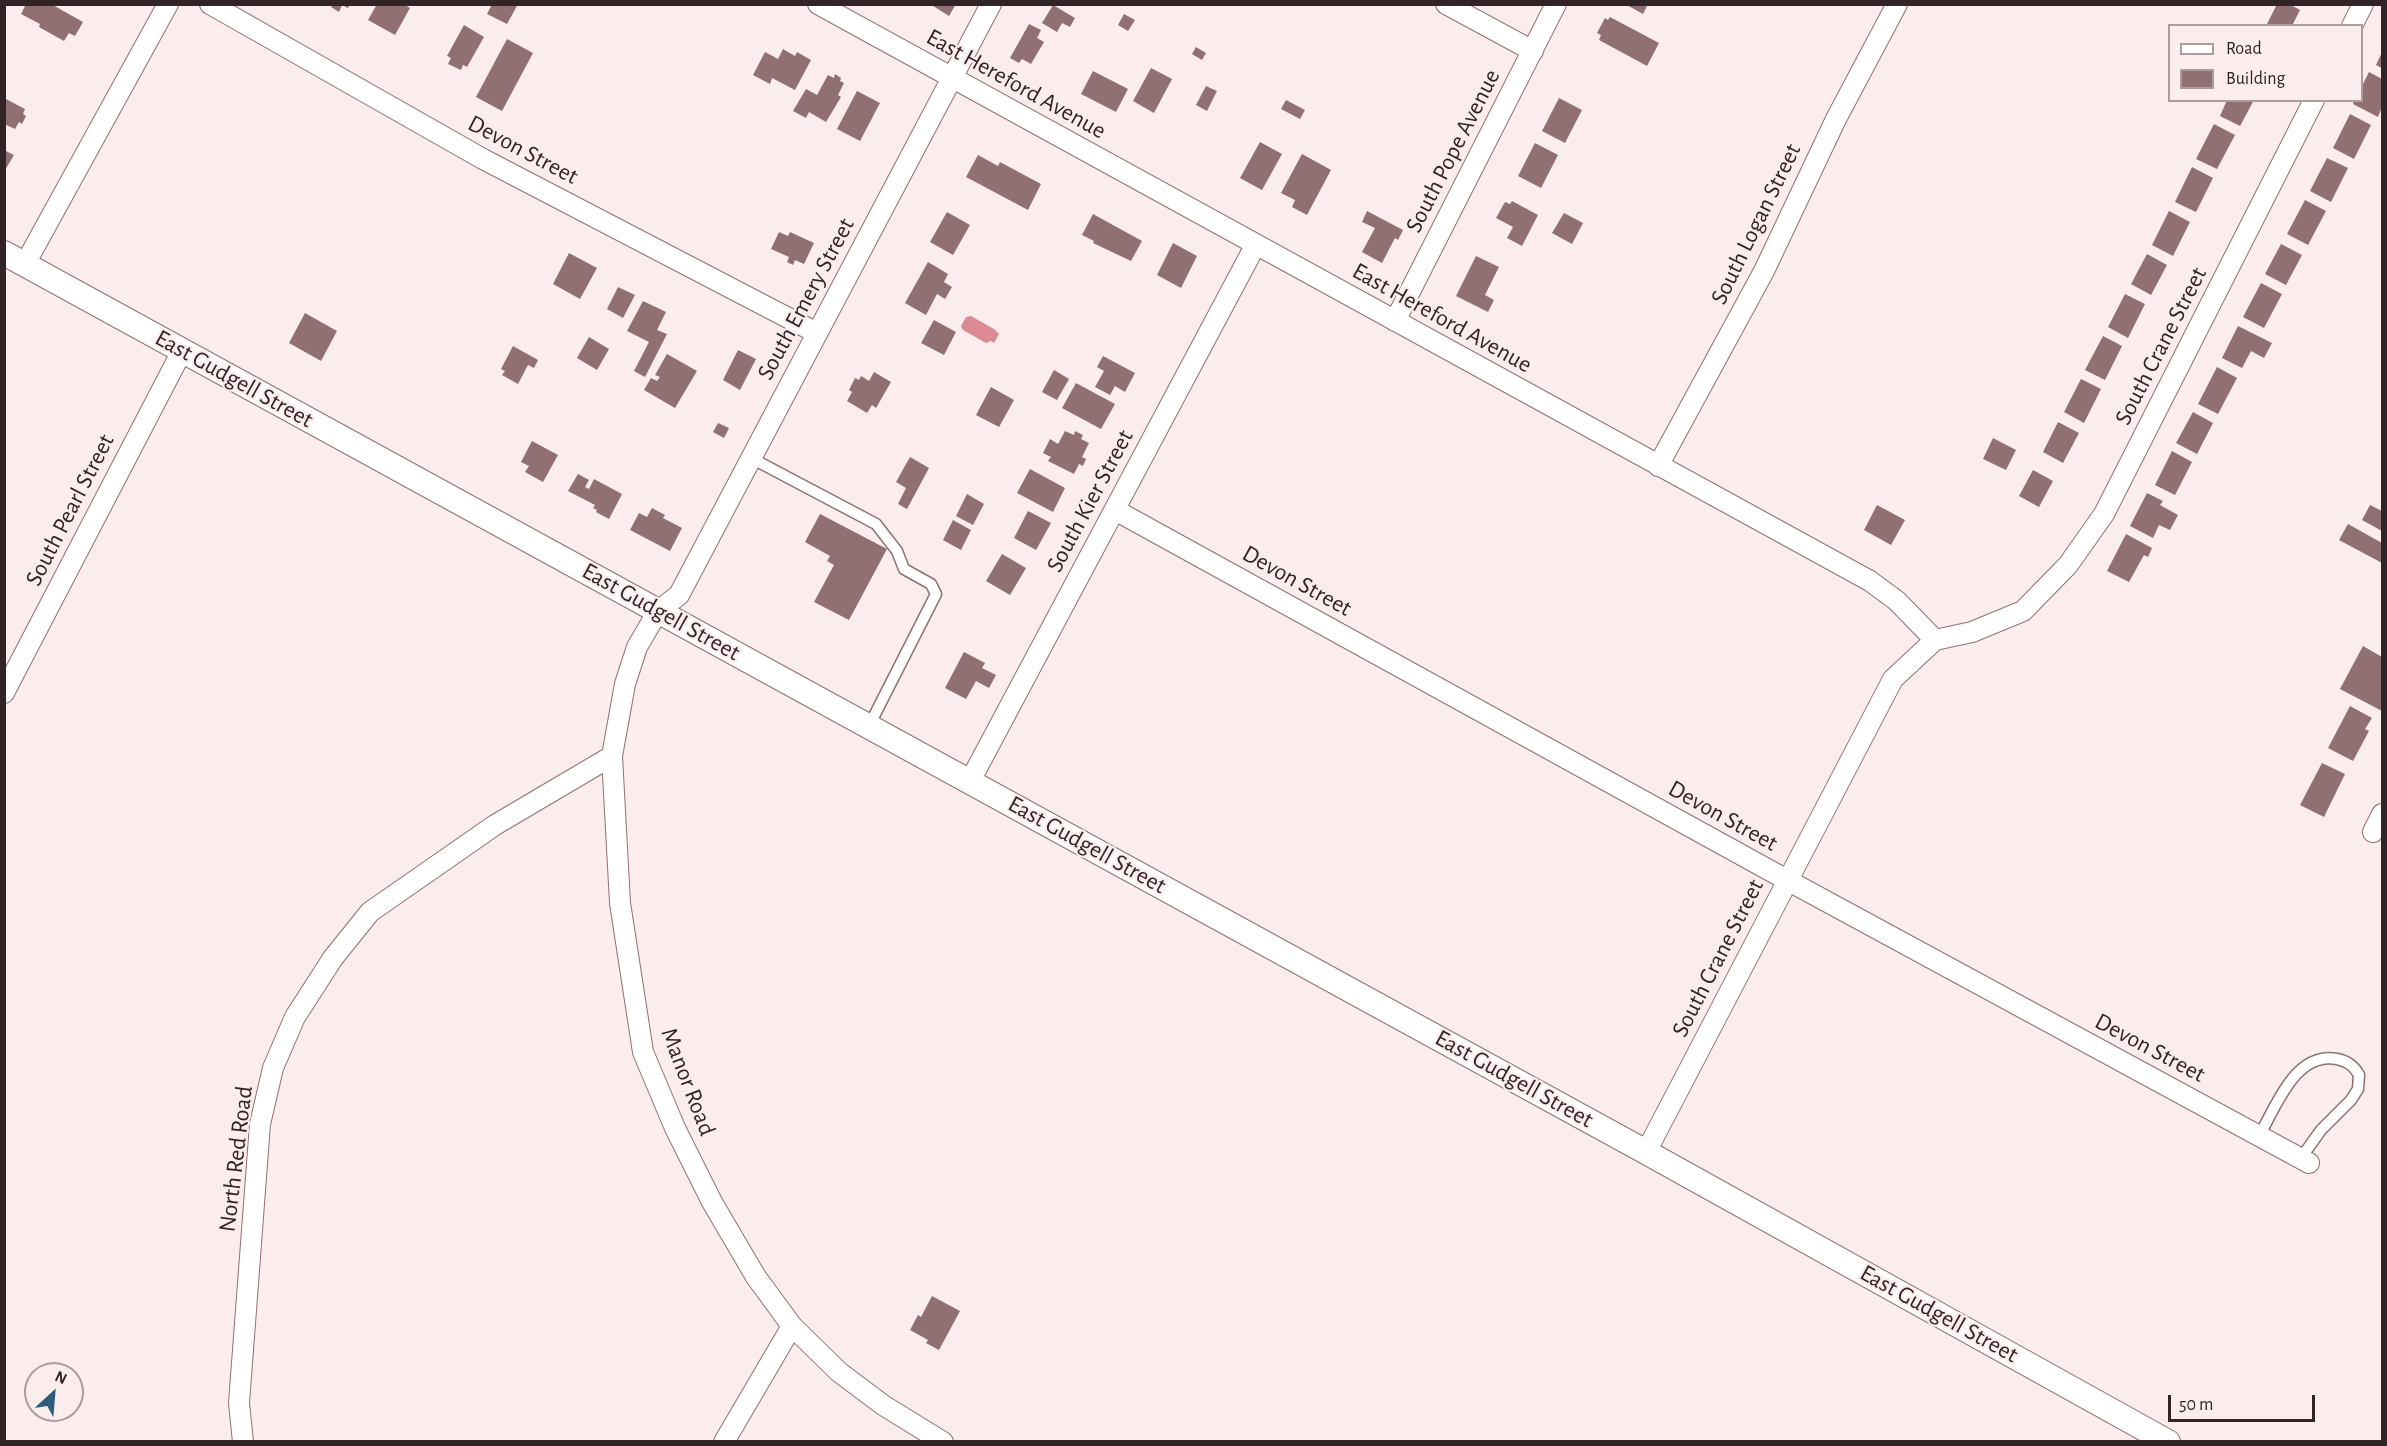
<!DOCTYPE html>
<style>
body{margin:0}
#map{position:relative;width:2387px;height:1446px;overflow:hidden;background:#fbeced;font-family:"Alegreya Sans",sans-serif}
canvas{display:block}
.frame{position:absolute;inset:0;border:6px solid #322426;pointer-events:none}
.legend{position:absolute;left:2168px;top:24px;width:195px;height:78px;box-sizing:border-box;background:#fbeced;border:2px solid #ab9c9d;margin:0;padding:8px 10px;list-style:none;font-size:18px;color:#322426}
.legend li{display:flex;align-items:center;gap:12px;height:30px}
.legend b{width:30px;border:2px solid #ab9c9d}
.north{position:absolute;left:24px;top:1362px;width:60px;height:60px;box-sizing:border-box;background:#fbeced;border:2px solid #ab9c9d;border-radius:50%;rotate:26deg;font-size:16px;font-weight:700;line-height:24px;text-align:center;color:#322426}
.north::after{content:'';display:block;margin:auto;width:21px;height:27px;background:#2c5e7c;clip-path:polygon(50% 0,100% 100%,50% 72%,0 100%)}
.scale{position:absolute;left:2168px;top:1395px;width:147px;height:27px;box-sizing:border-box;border:3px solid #322426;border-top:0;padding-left:8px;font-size:18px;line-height:21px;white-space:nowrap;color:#322426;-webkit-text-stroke:4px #fbeced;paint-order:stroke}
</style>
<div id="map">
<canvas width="2387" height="1446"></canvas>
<div class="frame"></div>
<ul class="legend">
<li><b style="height:8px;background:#fff"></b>Road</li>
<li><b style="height:16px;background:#907073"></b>Building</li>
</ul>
<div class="north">N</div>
<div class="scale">50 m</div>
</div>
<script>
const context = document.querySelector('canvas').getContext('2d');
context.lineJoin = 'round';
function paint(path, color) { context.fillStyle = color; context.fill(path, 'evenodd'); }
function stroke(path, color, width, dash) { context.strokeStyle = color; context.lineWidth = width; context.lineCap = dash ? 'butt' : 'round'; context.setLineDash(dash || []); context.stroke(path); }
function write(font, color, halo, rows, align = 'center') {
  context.font = font + ' "Alegreya Sans",sans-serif'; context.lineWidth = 4.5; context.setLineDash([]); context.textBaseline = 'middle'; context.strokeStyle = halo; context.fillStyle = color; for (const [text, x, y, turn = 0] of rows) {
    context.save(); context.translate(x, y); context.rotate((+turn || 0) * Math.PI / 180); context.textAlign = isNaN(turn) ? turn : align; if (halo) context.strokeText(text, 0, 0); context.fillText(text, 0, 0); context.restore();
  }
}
const water = new Path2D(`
 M971,316L994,329L999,334L994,343L991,341L986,343L963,330L961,326L966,317Z`);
const building = new Path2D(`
 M26,4H51L83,22L75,36L69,33L64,41L39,27L40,24L21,14Z
 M333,4H350L348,8L342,5L339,12L331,7Z
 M377,4H403L410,8L395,35L368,20Z
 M492,4H518L507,24L487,14Z
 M930,4H956L949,16Z
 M1625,4H1648L1643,14Z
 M2277,4H2289L2300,10L2292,26H2266Z
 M1053,5L1075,18L1070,27L1062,23L1057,32L1042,23Z
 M1124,14L1135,20L1128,31L1118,25Z
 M1610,17L1659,43L1647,66L1599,40L1601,35L1597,33L1605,18L1608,20Z
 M1029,24L1041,30L1037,38L1044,42L1031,64L1022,59L1019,63L1010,58Z
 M464,25L484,37L467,67L463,65L461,70L448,64L451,58L447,56Z
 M507,39L533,53L502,111L476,97Z
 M1196,47L1206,53L1202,60L1192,54Z
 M783,49L795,56L797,52L811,60L795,90L772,78L770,84L753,75L765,52L778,59Z
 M2382,52V68L2376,65Z
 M1151,68L1172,79L1154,113L1133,101Z
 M1093,71L1128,89L1116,112L1081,94Z
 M2369,72L2382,79V107L2378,117L2353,104L2354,100H2362V86Z
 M835,74L841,78L840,81L844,83L838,95L841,97L826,122L809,112L806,118L793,111L806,89L817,95L828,75L834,78Z
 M1206,86L1217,91L1207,111L1196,105Z
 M857,91L880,103L860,141L837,129Z
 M4,98L25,109L23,114L26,116L22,124L19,122L15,129L4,124Z
 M1559,98L1582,110L1565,143L1542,131Z
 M1286,100L1305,110L1300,119L1281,109Z
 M2227,100H2254L2240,126L2220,116Z
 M2350,114L2371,125L2354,159L2333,148Z
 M2214,124L2235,135L2217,169L2196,159Z
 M1260,142L1282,154L1262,190L1240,178Z
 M1535,143L1558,155L1541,188L1518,176Z
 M4,150L14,155L4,172Z
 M1302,154L1331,170L1307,215L1292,207L1295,200L1281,193Z
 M978,155L998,166L1000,162L1041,184L1028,210L966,177Z
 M2327,158L2348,168L2331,202L2310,191Z
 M2192,167L2213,178L2196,212L2175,202Z
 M2305,200L2326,211L2308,245L2287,234Z
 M1512,201L1538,215L1522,246L1507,238L1513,227L1496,218L1505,202L1510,204Z
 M1367,211L1403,230L1398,240L1395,238L1382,263L1362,252L1375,228L1362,222Z
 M2169,211L2190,222L2173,256L2152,245Z
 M947,212L970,225L953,255L930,242Z
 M1564,213L1583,223L1572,244L1552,233Z
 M1093,214L1142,241L1131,261L1093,243L1094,241L1082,235Z
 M779,232L788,236L790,232L814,243L804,264L795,260L793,265L787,262L789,257L771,249Z
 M1173,243L1197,256L1181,288L1157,275Z
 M2281,244L2302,255L2286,285L2265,274Z
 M569,253L597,268L580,299L553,284Z
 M2147,254L2167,265L2151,295L2131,284Z
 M1476,256L1499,267L1485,295L1494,300L1488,312L1456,296Z
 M928,262L948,274L944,282L952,287L945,299L937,294L926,315L905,303Z
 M2261,283L2282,294L2264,328L2243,317Z
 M618,287L635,295L623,318L607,309Z
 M2125,294L2145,304L2128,338L2108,327Z
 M643,301L666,312L657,330L667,334L645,377L634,371L649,342L627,331Z
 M305,313L337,331L321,361L289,343Z
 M934,320L956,332L944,355L921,343Z
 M2238,326L2272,343L2264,358L2251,351L2242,368L2222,358Z
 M2103,336L2122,346L2105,380L2085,370Z
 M589,337L609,349L597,370L577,358Z
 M513,346L538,360L534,368L528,365L518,384L502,375L505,371L501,369Z
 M738,350L756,359L740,390L723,380Z
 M667,354L697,371L675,408L644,390L651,378L657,381L660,377L655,375Z
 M1103,356L1135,373L1125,392L1115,386L1110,395L1095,387L1104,371L1097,367Z
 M2217,367L2237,378L2218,414L2198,404Z
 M1054,370L1069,379L1057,400L1042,392Z
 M874,372L891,382L876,408L872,405L867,413L847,401L852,392L849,390L855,378L859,380L861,376L869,381Z
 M2081,379L2101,389L2084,423L2064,412Z
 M1076,383L1115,404L1101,429L1062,408Z
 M991,387L1014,400L999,427L976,415Z
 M2193,412L2213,423L2197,454L2176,443Z
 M2058,422L2079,433L2063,463L2043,452Z
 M718,423L729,428L724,438L713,432Z
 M1065,431L1074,435L1075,431L1083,435L1081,439L1089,443L1082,457L1086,459L1083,466L1079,464L1074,474L1048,461L1051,457L1043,453L1050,439L1058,444Z
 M1993,438L2016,450L2006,470L1983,459Z
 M532,441L558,455L543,482L525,472L529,466L521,462Z
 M2172,451L2192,462L2175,495L2155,485Z
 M910,457L929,468L907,509L898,504L906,488L896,482Z
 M1030,469L1065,488L1053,512L1017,493Z
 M2033,470L2053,481L2039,507L2019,496Z
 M578,474L589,480L585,487L589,489L594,479L622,494L609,519L596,512L597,510L593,508L595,505L568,491Z
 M2147,493L2163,501L2160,505L2178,515L2170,530L2159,525L2153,538L2130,526Z
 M967,494L984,504L973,525L956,516Z
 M1877,505L1905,520L1891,545L1864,530Z
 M2370,505L2382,511V531L2362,520Z
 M652,508L665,515L663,518L682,528L670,551L630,530L639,513L647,517Z
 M1028,511L1051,523L1036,550L1014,538Z
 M820,514L887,549L849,620L814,602L834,565L827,561L830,556L805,542Z
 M953,520L971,530L961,550L943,540Z
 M2348,524L2382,543V563L2339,540Z
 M2126,534L2152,548L2148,557L2144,555L2129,582L2107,571Z
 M1002,554L1026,568L1010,595L986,581Z
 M2363,646L2382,657V711L2340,689Z
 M964,652L985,663L982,668L996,675L989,688L976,681L966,699L945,688Z
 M2350,706L2372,718L2365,729L2369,731L2353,761L2328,748Z
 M2322,763L2345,774L2324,817L2300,805Z
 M932,1296L960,1311L939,1350L926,1343L928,1340L910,1330L918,1315L921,1317Z`);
const service = new Path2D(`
 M751,458L876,524L897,551L904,569L931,584L936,594L869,726
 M2259,1136C2276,1107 2295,1051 2337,1059C2348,1061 2354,1066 2359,1075L2358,1089L2351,1100L2321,1130L2301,1158`);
const minor = new Path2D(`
 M210,4L483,159L817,333
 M818,4L1870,581L1897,601L1935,640L1972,632L2023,611L2068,565L2104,514L2314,100
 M1446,4L1533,51
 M2352,26L2363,4
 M25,264L168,4
 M1395,321L1556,4
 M1658,466L1764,271L1836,119L1897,4
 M1115,510L1787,880L2309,1163
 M4,693L182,351
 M970,781L1255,246
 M2373,832L2382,814
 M1646,1152L1893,679L1935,640
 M243,1442L239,1403L260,1124L273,1068L295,1017L333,958L370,912L495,825L612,756
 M724,1442L792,1326
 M943,1442L883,1405L839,1372L792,1326L756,1277L712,1202L675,1128L643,1052L620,903L612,756L625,684L637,647L658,611L679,595L991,4`);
const tertiary = new Path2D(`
 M4,253L1646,1152L2168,1442`);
const streetNames = [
 ["East Hereford Avenue",1016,84,29],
 ["Devon Street",523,150,28],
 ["South Pope Avenue",1453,151,-63],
 ["South Logan Street",1756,224,-64],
 ["South Emery Street",806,299,-62],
 ["East Hereford Avenue",1442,318,29],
 ["South Crane Street",2161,346,-63],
 ["East Gudgell Street",234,379,29],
 ["South Kier Street",1090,501,-62],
 ["South Pearl Street",70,510,-63],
 ["Devon Street",1297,581,29],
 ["East Gudgell Street",661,612,29],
 ["Devon Street",1723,816,29],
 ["East Gudgell Street",1087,845,29],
 ["South Crane Street",1718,958,-63],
 ["Devon Street",2150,1048,28],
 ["East Gudgell Street",1514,1079,29],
 ["Manor Road",688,1082,69],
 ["North Red Road",236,1159,-83],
 ["East Gudgell Street",1939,1314,29]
];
paint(water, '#dc8a93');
paint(building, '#907073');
stroke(service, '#907073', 13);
stroke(minor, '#907073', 22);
stroke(tertiary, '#907073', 26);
stroke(service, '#fff', 10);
stroke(minor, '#fff', 20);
stroke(tertiary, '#fff', 24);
write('24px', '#322426', '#fbeced', streetNames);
</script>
